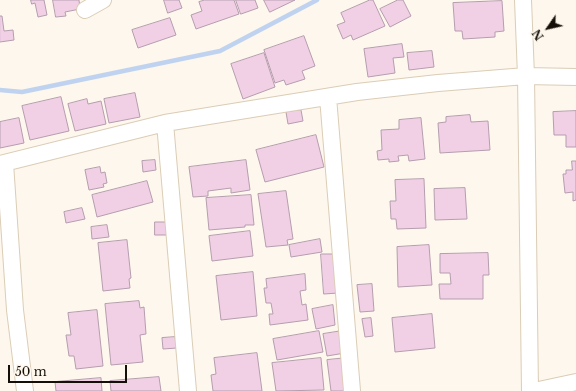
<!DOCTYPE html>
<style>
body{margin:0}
#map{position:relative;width:576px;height:391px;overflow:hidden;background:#fdf7ed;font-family:"Libre Baskerville",serif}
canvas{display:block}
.north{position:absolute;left:528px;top:8px;width:40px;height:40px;-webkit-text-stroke:3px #fdf7ed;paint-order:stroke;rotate:236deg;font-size:11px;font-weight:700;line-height:16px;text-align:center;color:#140f08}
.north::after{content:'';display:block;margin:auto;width:14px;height:18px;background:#140f08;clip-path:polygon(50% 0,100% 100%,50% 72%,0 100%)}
.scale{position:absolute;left:8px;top:365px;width:119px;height:18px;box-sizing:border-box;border:2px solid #140f08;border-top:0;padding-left:5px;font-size:12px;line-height:14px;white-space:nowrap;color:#140f08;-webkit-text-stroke:3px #fdf7ed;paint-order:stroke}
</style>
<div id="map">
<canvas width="576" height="391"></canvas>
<div class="north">N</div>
<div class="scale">50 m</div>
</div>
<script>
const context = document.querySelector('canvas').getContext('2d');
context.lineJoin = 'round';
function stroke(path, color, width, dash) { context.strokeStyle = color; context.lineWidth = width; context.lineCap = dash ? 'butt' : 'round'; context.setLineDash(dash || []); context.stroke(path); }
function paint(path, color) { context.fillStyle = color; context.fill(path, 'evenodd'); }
const stream = new Path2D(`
 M0,90L22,92L220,51L317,0`);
const building = new Path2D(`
 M31,0H44L47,15L38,17L35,3L32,4Z
 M53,0H79L80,9L65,12L66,16L56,17Z
 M164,0H179L182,8L168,13Z
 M205,0H234L239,14L196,29L191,15L202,11L199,2Z
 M236,0H255L258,8L241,14Z
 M264,0H295L270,12Z
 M370,0H373L385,26L353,40L351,35L343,39L337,25L345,22L341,13Z
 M398,0H403L411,16L390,27L380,9Z
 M502,1L504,31L495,32V37L463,39L462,31H455L453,3Z
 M0,16H2L4,31L13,30L14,40L0,42Z
 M170,18L176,35L138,48L132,30Z
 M304,36L315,66L302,71L305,79L286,85L284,80L275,83L264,50Z
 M402,44L404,57L393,58L395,73L368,77L364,49Z
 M432,51L434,67L409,70L407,53Z
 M264,53L275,87L243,99L231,64Z
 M135,93L140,117L109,123L104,99Z
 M61,97L69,131L30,140L22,106Z
 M87,99L88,104L101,101L106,124L75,131L68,104Z
 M301,110L303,121L288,124L286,112Z
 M576,111V147H566V135H554L553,112Z
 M470,115L471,122L488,121L490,150L440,153L438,123L446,122V117Z
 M19,118L24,143L0,148V122Z
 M421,118L425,159L409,161L408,155L398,156L399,161L389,162V159L378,160L377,151L382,150L381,130L399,129V120Z
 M316,135L324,167L265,182L256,150Z
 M155,160L156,170L143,172L142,161Z
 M246,160L250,190L231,193V188L208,191V196L193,197L189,167Z
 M572,161H576V200L573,201V192L565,193L563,174H566V170H572Z
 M100,167L101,173L105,172L107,183L103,184L104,187L89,190L85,170Z
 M424,179L426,228L397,229L396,219H391L390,201H396L395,180Z
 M147,181L153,202L97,217L92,195Z
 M465,188L467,219L435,220L434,189Z
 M286,191L293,239L287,240L288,245L266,247L258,194Z
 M251,195L254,225H245V227L209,230L206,198Z
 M82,208L85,219L66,223L64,212Z
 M155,222H167V235H155Z
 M107,225L109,237L92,239L91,227Z
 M250,231L253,256L212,261L209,236Z
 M320,239L322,252L291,257L289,245Z
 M127,240L131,278L129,279L130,288L103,291L98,243Z
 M429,245L432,285L398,287L397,247Z
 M488,253L489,275H483V299H440L439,284H451L450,273H440V254Z
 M321,254H335L338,293L324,294Z
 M253,272L257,316L221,320L216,276Z
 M305,274L306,290L300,291L302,305L306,304L308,320L270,325L269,314H273L271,303H266L264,288H267L266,279Z
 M372,284L374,311L360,312L357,285Z
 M139,301L140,308L144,307L146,334L140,335L143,362L111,365L105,304Z
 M333,305L335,325L316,329L312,309Z
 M97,310L103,366L76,369L74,356H69L66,335H71L68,313Z
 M432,314L435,348L395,352L392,318Z
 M371,318L373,336L365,337L362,319Z
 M319,331L323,352L277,360L273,339Z
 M342,331L345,353L327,356L323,334Z
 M175,337L177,348L163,349L162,338Z
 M257,353L262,391H213L211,375L216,374L214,358Z
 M321,358L324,390L276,391L272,363Z
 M347,358L350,391H331L327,360Z
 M159,377L161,391H111L110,381Z
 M101,378L102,391H56L55,382Z`);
const minor = new Path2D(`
 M523,0L526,76L530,391
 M85,10L103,0
 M328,97L352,391
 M165,123L188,391
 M5,163L15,310L25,391
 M0,164L165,123L357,92L438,83L526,76L576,77
 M534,391L576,382`);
stroke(stream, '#bfd3f0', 4.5);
paint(building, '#f1d0e6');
stroke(building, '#b59dad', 1);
stroke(minor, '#dbcdb6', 18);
stroke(minor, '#fff', 16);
</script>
